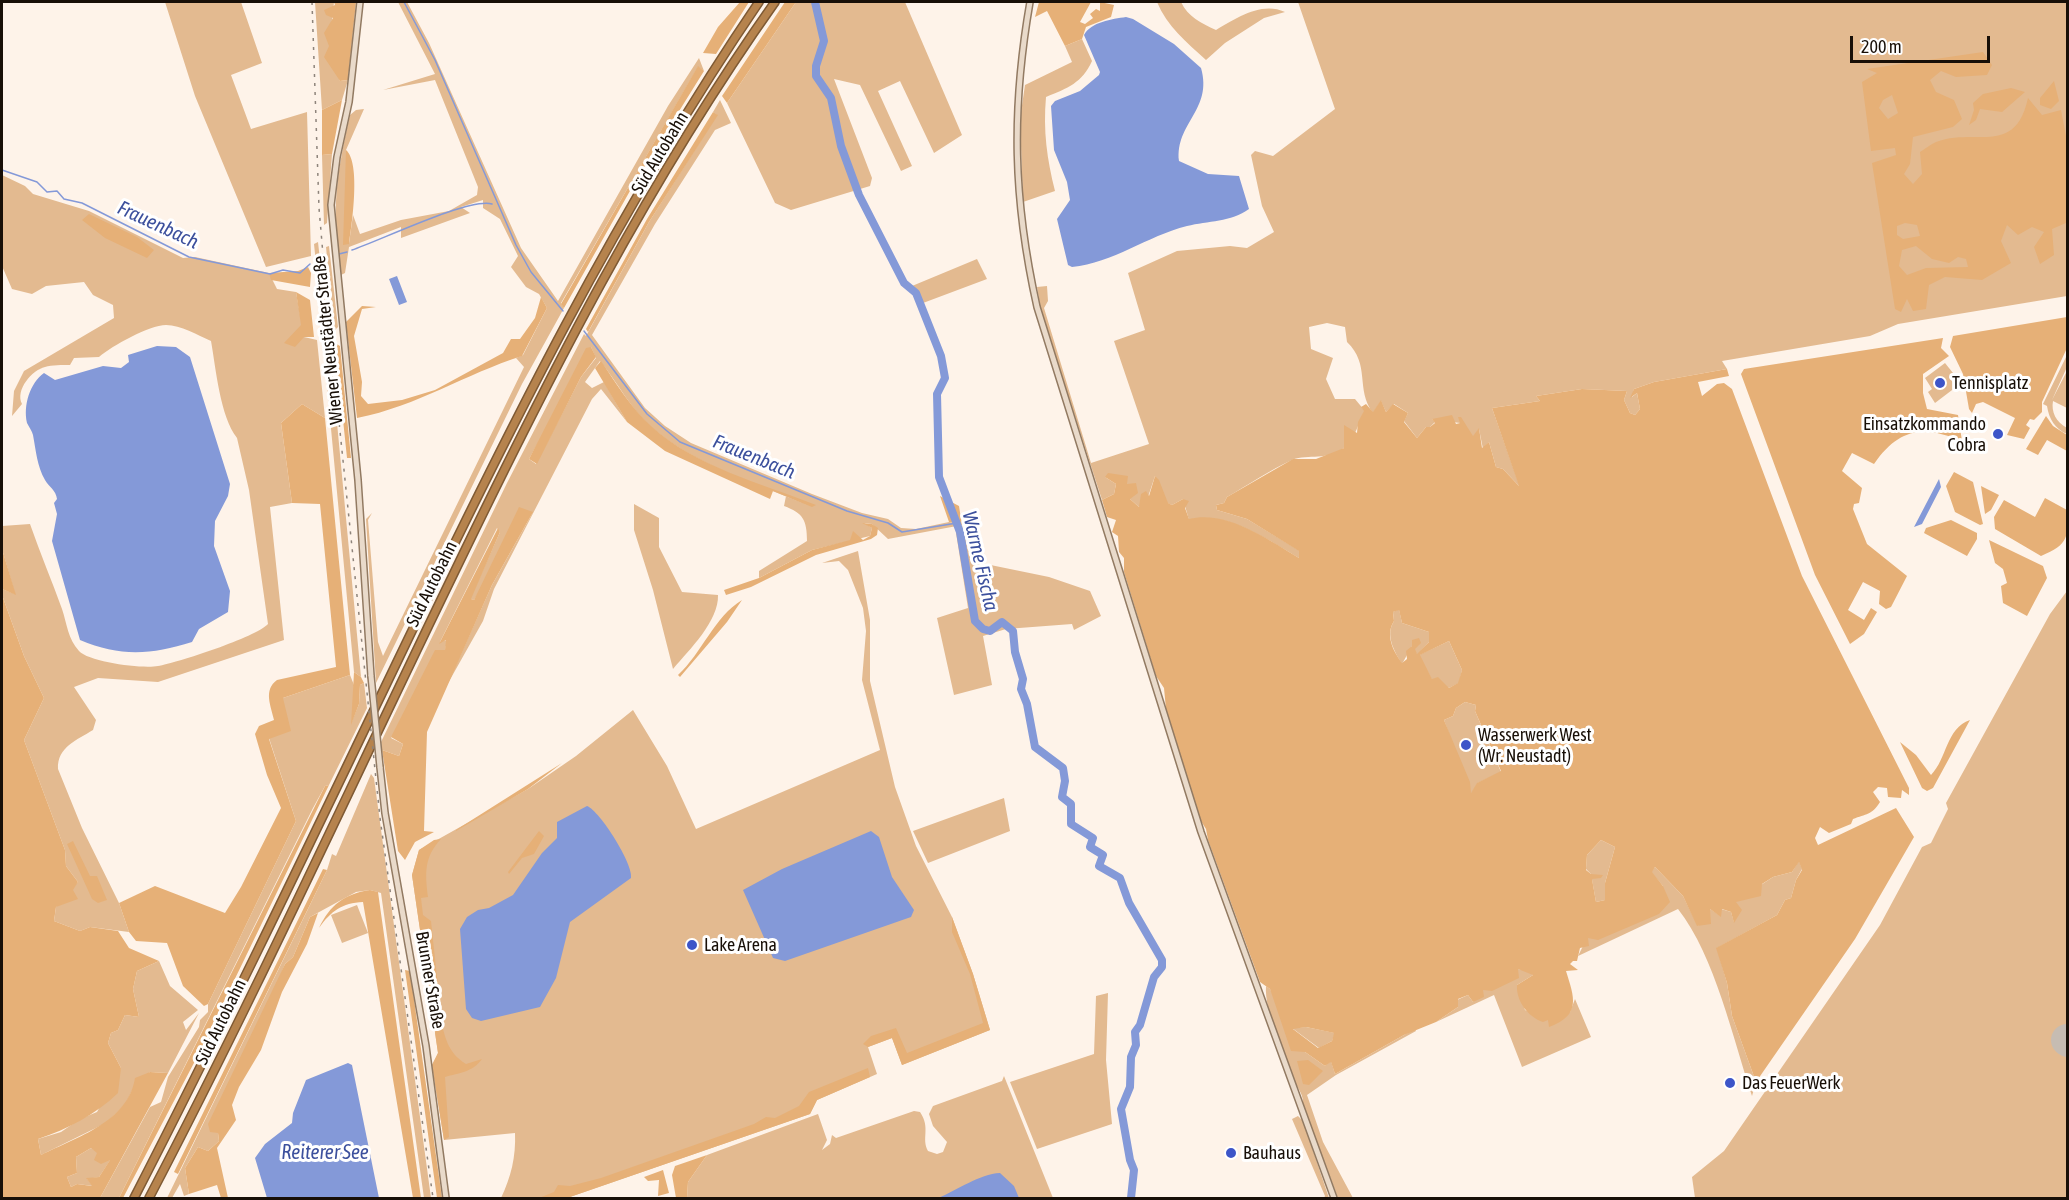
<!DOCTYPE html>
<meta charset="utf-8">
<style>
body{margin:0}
#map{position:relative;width:2069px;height:1200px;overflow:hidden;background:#fef3e9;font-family:"Asap Condensed",sans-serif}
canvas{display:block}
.frame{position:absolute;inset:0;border:3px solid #180f07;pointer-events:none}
.scale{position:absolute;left:1850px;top:36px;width:140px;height:27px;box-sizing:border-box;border:3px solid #180f07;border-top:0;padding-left:8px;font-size:18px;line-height:21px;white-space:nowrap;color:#180f07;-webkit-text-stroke:4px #fff;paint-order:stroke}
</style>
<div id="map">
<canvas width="2069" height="1200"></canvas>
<div class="frame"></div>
<div class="scale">200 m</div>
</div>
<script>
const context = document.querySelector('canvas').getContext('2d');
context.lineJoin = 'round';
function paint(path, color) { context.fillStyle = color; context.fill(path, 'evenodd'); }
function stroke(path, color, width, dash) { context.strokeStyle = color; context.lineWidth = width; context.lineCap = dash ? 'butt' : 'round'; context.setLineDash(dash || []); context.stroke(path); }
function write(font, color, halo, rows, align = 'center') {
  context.font = font + ' "Asap Condensed",sans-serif'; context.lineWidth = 6; context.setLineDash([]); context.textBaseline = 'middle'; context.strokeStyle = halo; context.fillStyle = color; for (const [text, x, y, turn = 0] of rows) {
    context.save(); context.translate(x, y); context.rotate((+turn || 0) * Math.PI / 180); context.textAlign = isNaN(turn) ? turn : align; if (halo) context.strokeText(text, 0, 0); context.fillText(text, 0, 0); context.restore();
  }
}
const green = new Path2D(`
 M165,2H241L262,63L231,75L251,129L307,112L311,256L266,267L195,96Z
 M315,2H334L329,46L340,81L348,80L342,100L322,110Z
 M398,2H407L429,43L521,248L558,301L668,106L699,58L704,71L698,67L561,303L564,308L522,384L376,683L366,519L372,513L368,520L378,642L383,656L524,367L516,358L523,355L547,308L539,294L526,287L511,267L518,256L500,219L483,208V200L461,207L470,213L401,238V227L349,247L345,273L341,275L339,272C332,209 336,176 350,115L356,110L364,109L346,150L349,243L353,215L360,234L401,220L449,211L477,195L478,187L435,80L383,90L435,74Z
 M796,2H905L962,135L934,153L900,81L878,91L912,166L901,171L860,85L834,79L872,178L870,186L791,210L775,203L727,103Z
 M1157,2H1181C1188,17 1201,23 1216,30C1235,19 1261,1 1285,12L1264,18L1225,43L1206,60C1186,42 1167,26 1157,2Z
 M1298,2H2067V296L1898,324L1870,336L1722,361L1727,369L1654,382L1634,389L1632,397L1637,393L1640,409L1635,415L1630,413L1624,400L1627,391L1582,389L1536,396L1540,401L1492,408L1520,487L1503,469L1496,467L1489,442L1483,449L1479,429L1473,437L1460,423L1432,419L1435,422L1430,427H1426L1417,438L1404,421L1408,413L1394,404L1386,412L1381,401L1373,413C1355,389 1371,365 1347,342L1345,327L1327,323L1309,327L1311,349L1333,358L1326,379L1335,399H1355L1365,411C1357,424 1357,436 1345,447C1327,462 1309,453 1292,460C1270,470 1248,485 1227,497L1224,503L1216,505L1217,510L1247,519L1300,551L1299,558C1268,540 1226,510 1189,520L1183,499L1172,505L1167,503L1155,476L1148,497L1139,507L1130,499L1127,484L1105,477L1116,484L1114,494L1102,500L1041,311L1037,287L1047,286L1048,301L1044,308L1091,463L1149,444L1114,341L1145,330L1128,273L1177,251L1230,246L1247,248L1274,232L1262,206L1251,155L1255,151L1273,156L1335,109Z
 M1082,39L1092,61C1082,83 1068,88 1046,97C1043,131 1047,159 1055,191L1023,202L1020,119L1025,85L1072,62L1065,46Z
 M720,100L731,123L715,130L655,224L592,335L645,408L665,426L691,443L812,494L862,513L888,519L901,528L916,529L949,522L962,525L888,539L872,524L864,523L872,528L870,536L812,550L759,578V571L807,541C807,520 803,513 784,506L786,496L812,507C759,484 696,466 651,427C630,408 618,383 600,361L585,382L592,388L604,382L627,422L601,389L592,399L494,589L483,621L447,685L492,585L533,512L474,600L470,599L500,532L497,528L440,642L447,640L445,651L391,738L403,744L399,756L382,750L381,742L507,483L584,334L586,336L649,222L717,115L713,112ZM591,347L596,358L581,377L536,464L529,459Z
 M332,154L327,223L324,225L322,155Z
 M2,175L25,186L33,194L89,211L183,258L195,257L269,273L277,289L296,292L304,337L317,340L325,418L302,404L281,423L292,503L270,507L284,640L158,682L98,678L74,687L96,720L93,730C77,740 57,747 58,769L82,828L119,903L129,932L90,927L80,931L54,921L56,907L78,882L66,866L65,850L24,740L44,698L24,656L2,595V589L15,594L2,549V526L30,524C40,553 52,581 62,609C67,624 68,639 79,651C89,662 142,669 158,666C177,663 256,637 268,624L249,490L237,438C220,416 216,369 211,341C197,335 181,325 166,325C149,325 112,346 99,357L74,358L70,365C62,365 52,365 45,367C32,370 15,390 22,404L12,416L14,391L24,371L114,318L113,305L93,295L84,282L46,286L32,294L12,289L2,266Z
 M318,242L328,332H323L314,244Z
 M329,246L338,327L334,331L326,247Z
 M977,259L987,279L923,303L912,286Z
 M329,338L361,677L354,672L323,344Z
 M2067,355V367L2052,400L2067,371V408L2053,401C2051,412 2056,422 2067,428V434C2055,429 2049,419 2047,406L2043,404Z
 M1945,363L1953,373L1949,377L1956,387L1935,403L1928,392L1932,389L1925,378Z
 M634,504L659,518V547L682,592L718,595C719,621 689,650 673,669L653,590L634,530Z
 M963,531L971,561L1049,577L1090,591L1101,616L1074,630L1072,624L1006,629L983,636L992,685L954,695L937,618L968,608L956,533Z
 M858,551L870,620V681L895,787L916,846L952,917L973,974L990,1030L902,1065L892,1038L868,1047L877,1074L817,1100L810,1114L567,1198H501C511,1177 516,1157 515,1133L444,1140L432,1065L438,1053L412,875L419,850L528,789L576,756L633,710L667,766L696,829L880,750L862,680L866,631L863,608L848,570L839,561L822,563Z
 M2067,591V1198H1695L1692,1177L1724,1151L1880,925L1922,847L1931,843L1948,809L1946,803L2050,614Z
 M1399,609L1402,623L1429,632V642L1417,655L1412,646L1402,664C1394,651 1385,635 1394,621L1393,612Z
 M1449,641L1462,670L1459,683L1449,688L1432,680L1419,655Z
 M350,675L354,685L352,721L359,704L360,685L364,683L367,708L329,785L325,786L313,808L119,1198H100L150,1107L161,1102L168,1077L199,1027L200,1020L208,1012V1004L296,821L269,738L283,698Z
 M1465,702L1476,705L1475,711L1501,772L1478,783L1471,794L1444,720L1453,716L1456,708Z
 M371,774L374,778L431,1198H424L381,893L370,890L356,892L310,917L293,957L285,964L218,1133L219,1141L208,1151L198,1147L185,1168L189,1194L184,1196L180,1184L172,1198H167L327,870L332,854L336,856Z
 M1004,798L1010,831L928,863L913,831Z
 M1601,840L1615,847L1605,883V900L1596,902L1591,874L1586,869L1587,855Z
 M1799,861L1802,869L1796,880L1791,898L1785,900L1777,915L1717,948L1727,983L1732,1016L1756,1082L1752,1096C1733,1039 1715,956 1678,909L1578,956L1587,938L1663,886L1651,872L1655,867L1683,896L1698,926L1710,909L1721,916V909L1731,912L1734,922L1735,902L1773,877L1792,872Z
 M357,905L368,933L342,943L331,915Z
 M159,961L170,986L198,1010L183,1022L186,1030L199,1013L168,1073L150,1072L134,1087L125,1105L106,1123L41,1155L38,1139L61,1132L80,1119L97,1112L121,1068L108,1043L111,1033L118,1030L125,1015L139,1017L133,989L137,971Z
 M1518,969L1532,972L1533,975L1517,985L1525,1010L1548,1020L1570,1012L1575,999L1591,1037L1522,1067L1494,995L1436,1022L1458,1007L1457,1000L1468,995L1473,1002L1483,990Z
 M1266,986L1270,989L1305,1052L1325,1066L1331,1061L1335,1074L1404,1035L1415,1029L1416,1031L1336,1075L1307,1095L1323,1142L1353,1198H1338L1303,1105C1304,1095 1298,1089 1294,1080C1284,1057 1264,1010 1266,986Z
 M1108,993L1106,1060L1112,1124L1037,1149L1010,1082L1094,1054L1096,996Z
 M1306,1027L1335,1033L1332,1041L1319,1048L1292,1028Z
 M1004,1076L1053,1198H687L688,1182L707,1155L818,1114L827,1140L822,1150L830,1144L832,1135L836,1138L914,1111L920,1112C931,1128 921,1138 928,1151L937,1154L943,1152L947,1142L933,1126L929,1114L933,1106L1002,1081Z
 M1298,1116L1303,1121L1329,1198H1324L1325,1196L1292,1119Z
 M91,1148L111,1159L99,1177L87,1179L93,1186L77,1184L71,1187L67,1177L77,1173L76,1157Z`);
const forest = new Path2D(`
 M334,2H356L348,80L340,81L324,57L329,46L324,33L333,18L326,15L324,10L335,5Z
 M740,2H749L716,54L703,53L718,27Z
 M785,2H796L727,103L722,96Z
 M1039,2H1091L1080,22L1085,24L1093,18L1090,14L1096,9L1100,11V2L1114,5L1111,17L1086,27L1082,39L1065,46L1047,11L1035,17Z
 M1983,52L1992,65L1987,75L1956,77L1941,71L1930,80L1936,92L1954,100L1962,119L1953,127L1913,137L1910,164L1904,174L1913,184L1922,174L1920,152C1925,149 1931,144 1936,142C1976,127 2015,157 2028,98L2042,115L2061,110L2067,141V225L2066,223L2052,229L2054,255L2040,264L2034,247L2044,232L2032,227L2018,235L2007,225L2001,241L2011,263L1982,280L1945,277L1929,285L1926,309L1913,311L1907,299L1901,312L1895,309L1872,163L1896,155L1895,148L1871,151L1862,82L1877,73L1867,69ZM1892,95L1898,113L1888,119L1879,108L1883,100ZM1905,223L1917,225L1920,236L1903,239L1897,235V226ZM1916,246L1932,259L1949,263L1958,257L1966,259L1968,267L1926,268L1907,275L1899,266L1902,250Z
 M698,66L704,71L635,182L564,308L561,304Z
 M2054,81L2059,101L2051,109L2040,105V98Z
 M2011,88L2025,92L2002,112L1980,109L1976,120L1969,125L1974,110L1973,103L1983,94Z
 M342,100L332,154L322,155V110Z
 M713,112L718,115L649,222L588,332L586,329L647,219Z
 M346,150C361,163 352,224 349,244L343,245Z
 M89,214L137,237L154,250L147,258L105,238L82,220Z
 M308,267L311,273L310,287L271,280L269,273L298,271Z
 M296,292L310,300L314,337H304L295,347L284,343L301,325Z
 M541,297L547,308L522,356C465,374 418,406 357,418L346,322L362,306L376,307L362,309L354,336L362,382L361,396L368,404L402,400L435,390L503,353L511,339H520L535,318Z
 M2067,317V348L2042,402V412L2034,420L2030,419L2026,425L2030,428L2024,439L2007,435L2015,418L1983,402L1976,404L1972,413L1969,409L1963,374L1950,347L1953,336Z
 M1943,338L1941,348L1949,356L1923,374V393L1927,409L1958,415L1962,441C1923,425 1899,428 1874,464L1852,453L1842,471L1862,488L1859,503L1854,504L1853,509L1867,544L1907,576L1891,607L1886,609L1879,604L1880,591L1863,582L1848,610L1864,620L1871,608L1877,612L1864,634L1850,644L1815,575L1741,374L1744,369Z
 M335,343L340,346L351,458H347Z
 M591,347L596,357L581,377L537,464L529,459L586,348Z
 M601,361C616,383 631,408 651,426C696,467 761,483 816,505L812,507L773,491L770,499L665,451L627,422L595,368Z
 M1727,369L1729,376L1698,382L1702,396L1717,384L1724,383L1732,389L1802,576L1909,788V795L1902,790L1901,798L1888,797L1887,788L1878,787L1873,792L1880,802C1872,815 1866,814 1853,819L1851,824L1829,833L1820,827L1815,838L1818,845L1896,808L1914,837L1855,939L1756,1082L1732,1016L1727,983L1716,948L1777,915L1785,900L1791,898L1796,880L1802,870L1799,862L1792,872L1773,877L1762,884L1761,896L1736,902L1742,910L1734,923L1731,912L1722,909L1721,917L1710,909L1711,924L1697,926L1683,896L1655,867L1652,872L1663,886L1670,902L1659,914L1598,940L1588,938L1589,946L1580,948L1577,961H1573L1570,964L1578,970L1566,971C1574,997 1582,1015 1549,1027L1548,1020L1543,1022C1528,1017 1516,1001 1517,985L1533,975L1518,969L1519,978L1492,991L1483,990L1484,997L1473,1002L1468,995L1458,999V1007L1436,1022L1404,1035L1335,1074L1331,1062L1325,1066L1305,1052L1291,1051L1270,989L1260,982L1208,840L1206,829L1201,821L1166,709L1164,688L1156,676L1124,572V558L1119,552L1118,536L1112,532L1116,520L1107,517L1102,500L1114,494L1116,484L1105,477L1108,473L1128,476L1127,484L1136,483L1138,493L1130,499L1139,507L1141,494L1146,491L1149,496L1155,476L1159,480L1168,503L1172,505L1183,499L1189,501L1185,508L1189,519C1227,510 1267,539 1299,558V551L1247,519L1217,510L1216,505L1224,503L1227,497L1293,459H1316L1344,448V425L1357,433L1358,422L1364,411L1361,407L1366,404L1373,412L1381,400L1386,412L1393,404L1408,413L1404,422L1417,438L1426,427H1430L1435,423L1432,419L1452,415L1456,424L1460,423L1458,417H1461L1473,436L1479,428L1482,448L1489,442L1496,467L1503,469L1519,486L1492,408L1540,401L1536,396L1582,389L1627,391L1624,400L1630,413L1635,415L1640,409L1637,393L1630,398L1634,389L1654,382ZM1399,610L1402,623L1429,632V642L1417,654L1415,649L1421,643L1419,638L1412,640V646L1406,651L1407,659L1402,663C1393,651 1385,635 1394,621L1393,612ZM1449,641L1462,670L1458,683L1449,688L1438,677L1432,679L1420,655ZM1465,702L1476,705L1475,711L1501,771L1477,783L1471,793L1470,782L1444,720L1453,716L1456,708ZM1601,840L1615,847L1605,883V900L1596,902L1592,879L1601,878L1603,875L1591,874L1586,870L1587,855ZM1306,1027L1334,1033L1332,1041L1318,1048L1293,1029Z
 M302,404L325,418L350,675L283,698L291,731L269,739L296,821L208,1004L204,1006L183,986L167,943L136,941L129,932L119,903L155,886L225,913L241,887L281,808L267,775L255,734L259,726L274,720C271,706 263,690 277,680L336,667L320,504L292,503L281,423Z
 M2046,416L2053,426L2067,435V451L2047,440L2038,455L2026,449Z
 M1954,472L1973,482L1983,524L1980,525L1955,512L1946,486Z
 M1981,486L1999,495L1991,510L1985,514Z
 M940,496L959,506L962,525L949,522Z
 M2045,498L2067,510C2068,538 2069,544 2041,556L1995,529L1994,517L2004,500L2035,517Z
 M519,507L533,512L492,585L427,732L424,831L434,832L415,842L405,860L398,851L382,750L399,756L403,744L391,737L435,650H445L446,640L439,644L498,528L500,532L471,599L474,600Z
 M1951,520L1977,533V539L1967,556L1924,533L1926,528Z
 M862,523L872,524L878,528L877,535L871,539L816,555L751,587L726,595L724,590L759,578L812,550L850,540L853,531L863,540L870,536L872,528Z
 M1989,540L2043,566L2047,578L2027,616L2003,603L2001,586L2007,583L2003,569L1995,563Z
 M2,549L16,595L2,589Z
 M2,595L24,656L44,698L24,740L65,850L66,866L78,882L73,890L78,899L56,907L54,921L80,931L90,927L118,931L129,948L159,961L137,971L133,989L139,1017L125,1015L118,1030L111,1033L108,1043L121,1068L118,1093C95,1115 68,1129 38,1139L41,1155C77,1137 128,1122 135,1078L150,1072L168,1073L100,1198H2ZM91,1148L97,1153L94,1160L101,1164L110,1160L99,1177L86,1178L92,1186L77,1184L71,1187L67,1177L77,1173L76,1157Z
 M742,600L727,622L680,677L678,675C702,653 714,617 742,600Z
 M354,672L361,677L364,683L360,685L359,704L351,725Z
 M1970,720L1933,788L1927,791L1922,788L1900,742L1916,755L1931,775C1947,759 1946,728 1970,720Z
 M562,763L528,789L456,831V830Z
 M329,785L195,1061L123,1198H119L325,786Z
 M539,831L544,836L534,854L522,858L509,874L508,872Z
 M441,839C424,857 425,873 428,897L421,898L423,915L431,921L439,995L433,1001L434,1014L440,1016C445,1037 447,1052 466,1064L482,1059C473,1072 459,1073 445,1077L449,1137L444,1140L432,1065L438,1053L412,875L419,850L434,840Z
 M73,841L90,876H97L107,900L98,903L92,899L67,844Z
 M323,869L327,870L178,1174L174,1172Z
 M370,890L378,892L421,1198H413L363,902C342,903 331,911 319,928C330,905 344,894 370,890Z
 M318,913L307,944L282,992L261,1050L239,1087L232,1105L236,1120L217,1148L228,1198H221L217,1185L189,1194L185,1168L198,1147L208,1151L219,1141L218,1133L210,1132L208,1124L285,964L293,957L310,917Z
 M952,917L973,974L990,1030L902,1065L892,1038L868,1047L863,1044L871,1036L896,1028L907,1053L983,1023L970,974L952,932Z
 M405,970L410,971L442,1198H437Z
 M1308,1060L1323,1071L1309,1085L1303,1084L1297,1061Z
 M868,1068L870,1077L817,1100L810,1114L567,1198H539L554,1192L558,1185L570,1186L601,1178L754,1124L766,1117L775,1118L799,1106L809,1092Z
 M707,1155L688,1182L687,1198H676L672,1175L675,1166Z
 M663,1170L669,1193L658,1196L659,1180L648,1181L644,1177Z`);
const water = new Path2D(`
 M1126,17L1133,19L1174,44L1201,68C1213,110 1175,123 1179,161L1208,174L1239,176L1249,209C1231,222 1208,221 1187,226C1147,236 1113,263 1072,267L1068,265L1057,219L1070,200L1067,182L1054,150L1051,106L1055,101L1080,91L1099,75L1100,72L1084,35C1091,22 1112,19 1126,17Z
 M397,276L407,302L399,305L389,279Z
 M157,346L176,347L190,357L230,484L228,496L215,521L214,546L230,591L228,612L199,629L192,642C151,655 120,657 80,640L52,541L57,514L54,503L57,499C56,490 49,487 45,480C37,466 36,451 33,435C32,431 29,427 27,423C23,405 30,383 44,373L55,380L103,366L121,368L129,362L128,355Z
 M1939,479L1941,487L1922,524L1914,527Z
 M587,806C600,811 634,865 631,878L570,922L556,978L540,1007L481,1021L472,1018L466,1009L460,929L467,917L478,910L489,908L513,895L542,853L557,838V822Z
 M871,831L879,837L892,877L914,910L911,917L785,961L773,958L743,890L782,869Z
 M348,1063L352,1065L379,1198H267L255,1158L265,1144L292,1123L293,1113L306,1080Z
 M1000,1173L1014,1186L1019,1198H938C958,1190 979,1174 1000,1173Z`);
const stream = new Path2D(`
 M404,2L435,60L516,245L531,272L563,311
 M2,170L37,182L47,192L57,191L64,199L82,203L189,257L270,274L283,270L300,273L310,264
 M352,250C379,241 470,197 492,204
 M339,254L347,252
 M584,331L647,414L680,442L847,511L888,523L902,532L957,523`);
const river = new Path2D(`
 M815,2L824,41L816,66V76L831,98L841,146L859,195L904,283L916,293L941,356L945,378L937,394L939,477L960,532L975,621L983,629L990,631L1002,622L1013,631L1015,652L1023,679L1021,689L1027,704L1035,747L1063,768L1065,781L1062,797L1071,804V824L1093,838L1090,847L1103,855L1099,866L1120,878L1129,903L1162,960V967L1154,977L1140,1025L1135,1032L1136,1045L1131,1057L1130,1087L1121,1109L1130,1160L1134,1170L1131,1198`);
const taxiway = new Path2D(`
 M2068,1039V1041`);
const runway = new Path2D(`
 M2067,1040L2068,1041`);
const secondary = new Path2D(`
 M360,2L349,102L337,157L331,205L358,480L371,676
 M1030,2C1011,111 1013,199 1037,307L1201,832L1334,1198
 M380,767L385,813L426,1046L446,1198`);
const highway = new Path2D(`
 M134,1198C225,1021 311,841 397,662C507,433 616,212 759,2
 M149,1198C256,994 352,783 453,575C548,378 648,181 775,2`);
const rail = new Path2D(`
 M312,2L319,208L329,325L380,818L433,1198`);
const secondaryBridge = new Path2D(`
 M371,676L380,767`);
const markers = [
 [1940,383,6,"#3d55c8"],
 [1998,434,6,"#3d55c8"],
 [1466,745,6,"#3d55c8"],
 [692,945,6,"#3d55c8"],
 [1730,1083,6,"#3d55c8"],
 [1231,1153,6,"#3d55c8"]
];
const streetNames = [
 ["Süd Autobahn",660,153,-59],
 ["Wiener Neustädter Straße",328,340,-96],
 ["Süd Autobahn",432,584,-64],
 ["Brunner Straße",430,980,80],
 ["Süd Autobahn",221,1022,-64]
];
const poiNames = [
 ["Tennisplatz",1952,383],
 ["Einsatzkommando",1986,424,"right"],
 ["Cobra",1986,445,"right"],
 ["Wasserwerk West",1478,735],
 ["(Wr. Neustadt)",1478,756],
 ["Lake Arena",704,945],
 ["Das FeuerWerk",1742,1083],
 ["Bauhaus",1243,1153]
];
const waterNames = [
 ["Frauenbach",158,225,25],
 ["Frauenbach",754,457,22],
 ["Warme Fischa",980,561,77],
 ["Reiterer See",325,1153]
];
paint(green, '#e3ba90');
paint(forest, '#e6b077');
paint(water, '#8499d8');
stroke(stream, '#8499d8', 1.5);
stroke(river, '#8499d8', 8);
stroke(taxiway, '#c6bcb2', 12);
stroke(runway, '#c6bcb2', 32);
stroke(secondary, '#927a62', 8);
stroke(highway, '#7f5a34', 10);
stroke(secondary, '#e9daca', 5);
stroke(highway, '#b6834d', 7);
stroke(rail, '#8e847b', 1.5, [3, 6]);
stroke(secondaryBridge, '#927a62', 8, []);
stroke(secondaryBridge, '#e9daca', 5);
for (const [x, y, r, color] of markers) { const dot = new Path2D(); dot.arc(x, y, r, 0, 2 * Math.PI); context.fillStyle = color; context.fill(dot); stroke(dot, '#fff', 2); }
write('18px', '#180f07', '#fff', streetNames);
write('18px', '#180f07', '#fff', poiNames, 'left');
write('italic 20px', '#3c509d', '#fff', waterNames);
</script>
